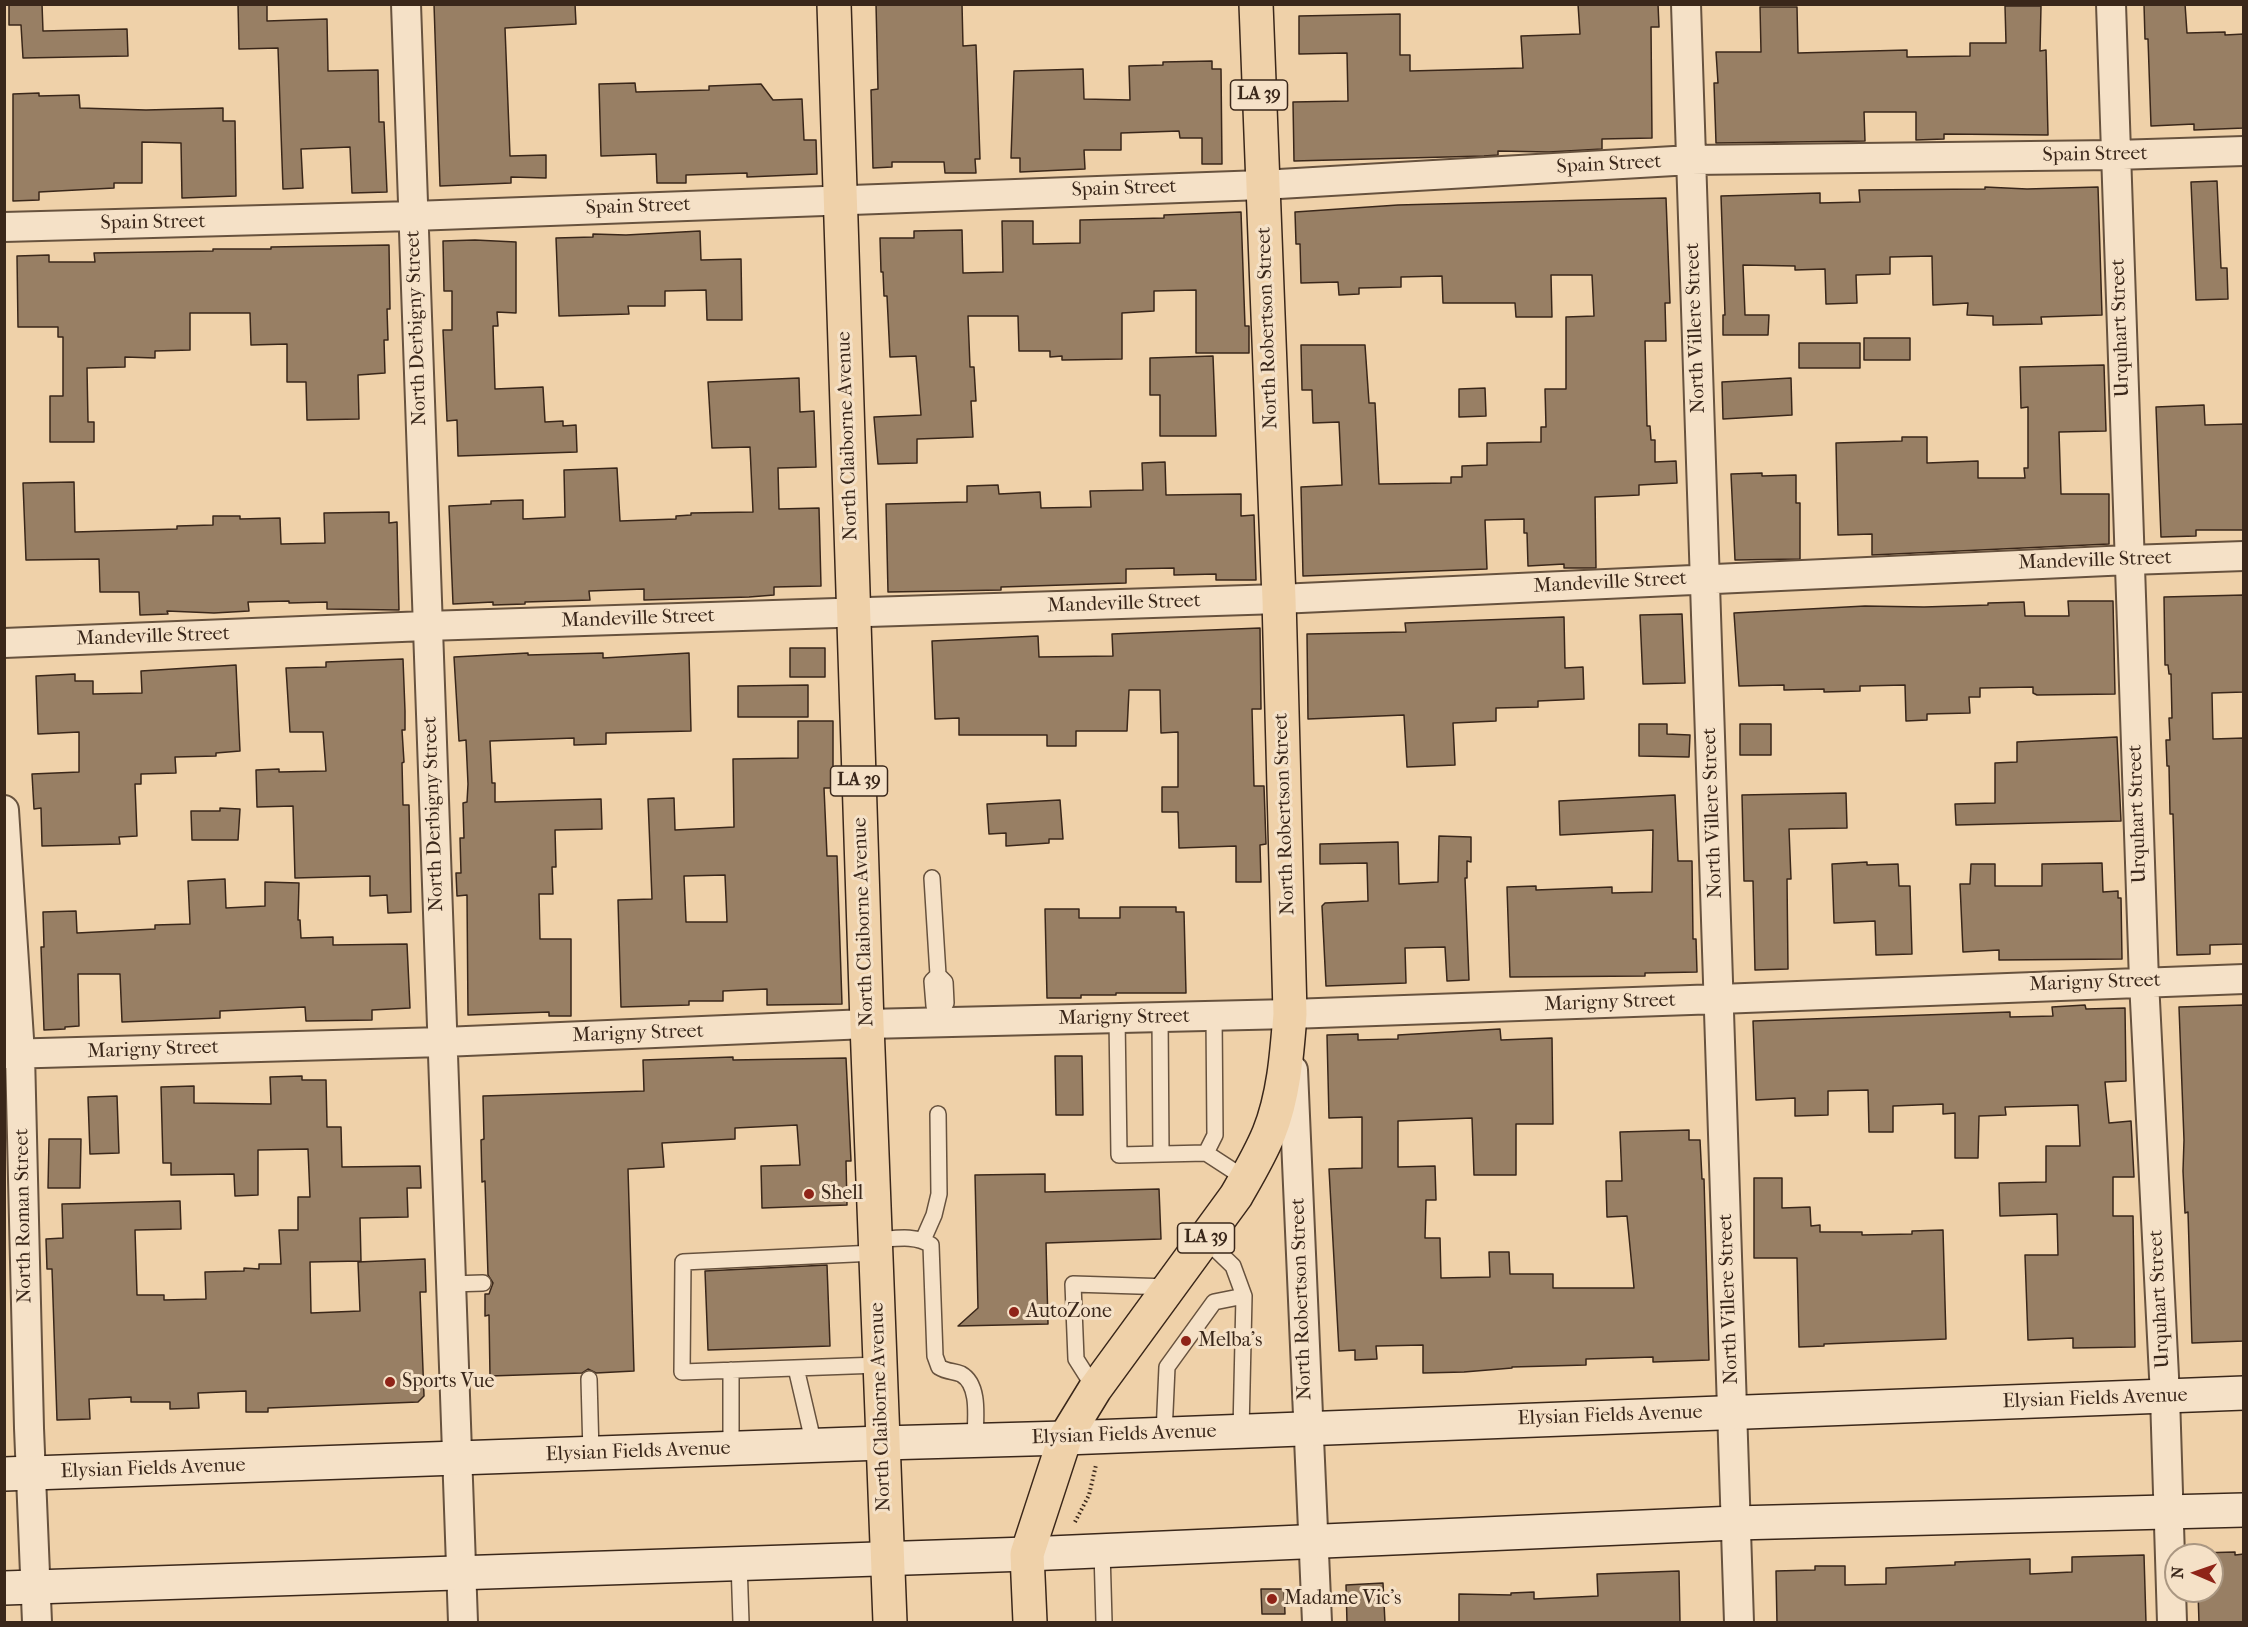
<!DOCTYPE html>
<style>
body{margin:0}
#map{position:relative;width:2248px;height:1627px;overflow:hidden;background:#efd1a9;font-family:"IM FELL French Canon",serif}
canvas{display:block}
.frame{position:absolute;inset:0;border:6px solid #3a271a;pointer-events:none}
.north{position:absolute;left:2164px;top:1543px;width:60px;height:60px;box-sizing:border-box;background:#f5e1c7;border:2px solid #aa9782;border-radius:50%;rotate:272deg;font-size:16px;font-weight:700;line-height:24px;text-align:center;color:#3a271a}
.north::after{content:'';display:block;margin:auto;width:21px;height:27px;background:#8f2418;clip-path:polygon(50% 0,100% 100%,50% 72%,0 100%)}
</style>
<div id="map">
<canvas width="2248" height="1627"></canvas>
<div class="frame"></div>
<div class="north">N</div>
</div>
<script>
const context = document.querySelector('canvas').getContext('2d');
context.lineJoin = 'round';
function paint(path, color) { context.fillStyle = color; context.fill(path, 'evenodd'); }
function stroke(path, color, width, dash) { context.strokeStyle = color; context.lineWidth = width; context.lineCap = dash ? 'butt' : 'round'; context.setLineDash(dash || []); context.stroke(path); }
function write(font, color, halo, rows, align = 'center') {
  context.font = font + ' "IM FELL French Canon",serif'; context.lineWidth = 6; context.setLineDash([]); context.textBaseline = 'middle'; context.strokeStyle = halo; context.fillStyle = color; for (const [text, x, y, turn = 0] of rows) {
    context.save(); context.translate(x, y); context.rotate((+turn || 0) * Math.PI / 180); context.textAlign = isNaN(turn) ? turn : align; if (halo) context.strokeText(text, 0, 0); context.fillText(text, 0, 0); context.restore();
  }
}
const building = new Path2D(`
 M9,4H42L43,31L127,29L128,56L23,58L21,25H9Z
 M238,4H267V21L327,19L328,71L378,70L379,122H384L387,192L352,193L350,147L301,149L303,188L283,189L278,48L239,49Z
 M434,4H575L576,24L505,28L510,156L546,155V178L511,177V183L440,186Z
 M876,4H962L963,46L976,45L980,159H975L976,173H945L944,162H892V167L873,168L871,90L878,89Z
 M1578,4H1658L1659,27H1651L1652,138L1602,139V149L1549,152L1498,151V155L1484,156L1294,161L1293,102L1348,101L1347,53L1299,54V16L1400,14V55H1410V71L1523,68L1521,36L1580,34Z
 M2144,4H2185L2187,33L2225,32V35L2244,34V128L2194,130V124L2151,126L2148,39H2145Z
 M2005,6H2041L2040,51L2046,50L2048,135L1944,134V139L1916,140V112H1864L1865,141L1716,143L1714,83H1718L1716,52H1761L1760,7H1797L1798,53L1907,50V57L1970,56V43H2006Z
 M1212,61V69H1221L1222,164H1202V138H1180L1179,131L1121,133V150H1084L1085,169L1020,172V158H1011L1014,71L1083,69L1084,99L1130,100L1129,66L1163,65V62Z
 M635,83L636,92L709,90V86L761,84L773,100L802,99L804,140H816L817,174L747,177V173L686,175V183H657L656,154L601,156L599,84Z
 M39,93V96L79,95L80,108L146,110L223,108V121H235L236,196L182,198L181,143L142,142V183H114V188L39,192V200L13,201V94Z
 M2217,181L2221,268H2227L2228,299L2196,300L2191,182Z
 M1985,187L2027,189L2098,187L2102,315L2041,317L2042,324L1993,325V316L1967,315L1968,303L1933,305L1932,256L1890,257V274L1856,275L1857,303L1826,304L1825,269L1795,270V266L1743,265L1745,315H1769L1768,335H1723V315H1725L1721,196L1820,193V203L1860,202L1859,190L1985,189Z
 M1666,198L1670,303H1665L1666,341H1645L1647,426H1650L1651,440H1655V462L1676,461L1677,483L1639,485V495L1595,497L1596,568H1564V564L1528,566L1527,533H1524V519L1485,520L1487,569L1303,576L1301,487L1342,485L1339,422L1313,423L1312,390H1302L1301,345H1365L1369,403H1375L1379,484L1451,483V477H1462V466L1487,465V443L1541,442V427H1546L1545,389H1566V317L1594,316L1592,275H1551L1552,317H1516L1515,303H1443L1442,276L1401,277V287L1359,288V294L1339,295L1338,282L1301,283L1300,244H1296L1295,212L1398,205Z
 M1241,212L1245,326H1249V353H1196V290L1154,291V311L1122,313V359L1062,360V356L1050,357V351H1019L1018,316H968L970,367H974L976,401H971L973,437L917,439V463L878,464L874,417L921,415L916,356L890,357L887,296H884L883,272H881L880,238H914V231L962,230L963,273L1003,272L1002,221H1033V244L1080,243V220L1164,218V215Z
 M700,231L701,260L741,259L742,320H707L706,290L665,291V306H628L629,314L559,316L556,238L593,237V234L626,235Z
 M475,240L516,242V313L497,312L498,326H493L495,389L543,387L545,422L563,421V426L576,425L577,452L458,456L457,420L447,421L443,330H452V291H444L443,241Z
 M389,245L390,309H387L388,340H384L385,373L358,375L359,419L307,420L306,382H287V344L251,345L250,313H190V350L155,351V358L125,357V367L87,368L88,422H94V442H50V396H63V337H58V327H18L17,256L49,255V262H95L94,253L213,251V249H271V247Z
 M1864,338H1910V360H1864Z
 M1799,343H1860V368H1799Z
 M1213,356L1216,436H1160V395H1150V358Z
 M2104,365L2106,431L2059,432L2061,494H2109V544L1872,555V534L1838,535L1836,443L1902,441V437H1927V463L1978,461V478H2025L2024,468H2028V407L2021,408L2020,367Z
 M799,378L800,412L814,411L816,467L778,468L779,509L819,508L821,586L774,587V595L749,597L644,600V589L589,591L590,600L525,602V604L493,605V602L453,604L449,506L491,504V501L523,500V519L565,517L564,470L617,468L620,521L676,519V516L691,515V513L753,512L750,447L712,448L708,382Z
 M1791,378L1792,415L1723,419L1722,382Z
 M1485,388L1486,416L1459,417V389Z
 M2204,405L2205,425L2244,424V530H2196V536L2161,537L2156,407Z
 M1165,462L1166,495L1241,494V516L1254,515L1256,580H1216V574L1174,575V568L1126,569V583L1001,587V590L888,592L886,504L967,502V486L998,485L999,494L1040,492L1041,508L1091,507L1090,491L1143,490L1142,463Z
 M1762,473V476L1796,475V503H1800V559L1735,560L1731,474Z
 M74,482L75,532L177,529V526L213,525V516H240V519L280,518L281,544L325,543L324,513L389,512V523L397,522L399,610L327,609V602L289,603V601L248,602L249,611L214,613L167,611L168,614L140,615L139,592H100L99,559L26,560L23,483Z
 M2244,595V692L2212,693L2213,739L2244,738V944L2210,945V954L2177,955L2173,814H2170L2169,766H2167L2166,740H2170L2169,718H2172L2171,674H2169L2168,665H2165L2164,597Z
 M2068,601H2113L2115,694L2037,695L2033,693V687L1980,688V697H1969L1970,713L1927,714V720L1906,721L1905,685L1860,686V691L1824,692V689L1784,690V685L1739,686L1734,613L1865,606L1924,607L1988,605V603L2024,602L2025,616H2069Z
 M1682,614L1685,683L1643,684L1640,615Z
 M1564,617L1565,668L1583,667L1584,699L1538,701V707L1496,708V721L1453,723L1455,765L1407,767L1404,715L1308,719L1307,634L1406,632L1405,623Z
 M1260,628L1261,709H1252L1254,786H1264L1266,844L1260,845L1261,882H1236V846L1179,848L1178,812H1162V787H1178V732L1161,733L1160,690H1129L1127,731H1076V746H1047V735H959V718L935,719L932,641L1038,636L1039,657L1113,656L1112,634Z
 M790,648H825V677H790Z
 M528,653V655L603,653V658L689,653L691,731L606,733V744L574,745V738L490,741L492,783H495V802L601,799L602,829L555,830L556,867H552L553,894H539L540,939H571V1016H549V1012L468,1015L467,895L457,896L456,873H461L460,838H464L463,803L467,802L468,784L466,740L459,741L454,657Z
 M403,659L405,711V730H402L404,762L402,763L403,805H409L411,912L388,913L387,895L370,896V876L295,878L293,806L257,807L256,770L279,769V772L326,771L323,732H290L286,668L326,667V662Z
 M236,665L240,751L216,753V756L175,757L176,773L141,774V784H135L137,836L119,837L120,844L42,846L41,808L34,809L32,774L79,772V732L38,734L36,676L75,674V681H93V694L142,693L141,671Z
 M808,685V717H738V686Z
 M798,721H833V788H824L827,856H837L842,1004L767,1005V989L723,991V1001H689V1005L621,1007L618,900L652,899L648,799L674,798L675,830L734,827L733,759L798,758ZM725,875L727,922H686L684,876Z
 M1639,724H1667V734L1690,735L1689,757L1639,756Z
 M1740,724H1771V755H1740Z
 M2117,737L2121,821L1956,825L1955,804L1995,803V763L2017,762V742Z
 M1846,793L1847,828L1789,829L1791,879H1787L1788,969L1755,970L1753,881H1744L1742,795Z
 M1675,795L1678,861H1692L1693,939H1696L1697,972L1645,973V976L1510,977L1507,887L1536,886V890L1612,887V893L1652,892L1653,830L1560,835L1559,801Z
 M1060,800L1063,839H1049V843L1006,846V833L989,834L987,804Z
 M220,808L240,809L238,840H192L191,811H220Z
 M1439,836L1471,837V862L1467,861V878H1465L1469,980L1447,981L1445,947L1405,948L1406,983L1326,986L1322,906L1325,903L1368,901L1367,863L1320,864V844L1398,842L1399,884L1438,882Z
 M1867,862V865L1898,864L1899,886H1910L1912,954L1876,955L1875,921L1834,923L1832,864Z
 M2102,863L2103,892L2118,891V898H2121L2122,959L1999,960V950L1963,952L1960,884H1970L1971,864H1995V886H2042V864Z
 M225,879L226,908L265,906V882L299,883L298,920H300L301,938L333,937V945L407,944L410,1008L372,1010V1020L306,1021L305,1007L220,1011V1018L122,1022L120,974H78L79,1026L65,1027V1029L44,1030L41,947H44L43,912L76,911L77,933L155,929V925L190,924L188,881Z
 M1120,907H1176V912H1184L1186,993H1116V995H1081V998H1047L1045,909H1079V918H1120Z
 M2085,1005L2086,1009L2125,1008L2126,1081L2105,1082L2109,1123L2131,1121L2134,1177H2113V1216H2133L2135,1347L2073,1348V1338L2028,1340L2025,1255H2058L2057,1214L2000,1216L1999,1183L2046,1182V1146H2080L2078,1105L2005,1107L2006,1115L1979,1116L1978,1158H1955V1113L1943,1114V1104L1893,1106V1132H1869L1868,1090L1828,1091V1115L1795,1116V1098L1756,1100L1753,1021L2010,1012V1017L2053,1016L2052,1007Z
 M2244,1005V1341L2192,1343L2188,1212L2185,1213L2183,1171L2184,1140L2179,1007Z
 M1500,1029L1501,1040L1552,1038L1553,1124H1516V1175H1474L1472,1118L1398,1121V1167L1435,1166L1436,1200H1426L1425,1238H1440L1441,1278L1490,1277L1489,1252H1509L1510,1274H1553V1288H1634L1627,1216L1607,1217L1606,1181H1622L1620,1132L1689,1130V1140H1700L1702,1179H1704L1709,1360L1653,1362V1357L1586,1359V1365L1512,1367V1368L1464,1372L1423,1373V1345L1376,1346L1377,1359L1355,1360V1350L1339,1351L1329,1169L1362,1168V1117L1329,1118L1327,1035L1358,1034V1040L1398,1039V1035Z
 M1055,1056H1082L1083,1115H1056Z
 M733,1057V1060L846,1058L851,1161H846L847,1205L762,1208L761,1166L800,1165L797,1125L735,1128V1139L662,1143L664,1167L628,1169L634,1371L596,1373L588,1369L582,1373L490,1376L489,1315L485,1316V1294H489L493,1283L488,1275L485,1181L482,1182L481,1140L484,1139L483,1096L644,1091L643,1060Z
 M302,1076V1080H326L327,1127H341L342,1167L420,1166L421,1188H407L408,1217L360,1218L361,1261L310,1262L311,1313L360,1311L358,1262L425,1259L426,1292H420L424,1396L418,1402L268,1408V1412H246V1391L198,1393L199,1408L170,1409V1402H131V1397L89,1399L90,1419L57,1420L52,1269H47L46,1239L63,1238L62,1204L180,1201L181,1229L135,1230L137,1295H164V1300L206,1299L205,1272L244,1271V1268L259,1269V1264H281L279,1230H298V1197H310L308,1149L258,1150V1195L235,1196L234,1174L171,1175V1163H163L161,1087L194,1086V1103L271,1104L270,1077Z
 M117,1096L119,1153L90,1154L88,1097Z
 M49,1139H81L80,1188H48Z
 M1045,1174V1192L1159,1189L1161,1239L1046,1243L1048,1324L958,1326L978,1308L975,1175Z
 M1754,1178H1782V1208L1810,1207L1811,1226L1820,1225V1232H1862V1235L1912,1234V1231L1943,1230L1946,1339L1824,1344V1346L1799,1347L1797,1258H1754Z
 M827,1265L830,1346L708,1350L705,1271Z
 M2235,1552V1555L2244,1554V1623H2199L2198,1591H2212V1555H2198V1553Z
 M2144,1555L2146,1623H1777L1776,1571L1815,1570V1566H1845V1585L1886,1584V1568L1955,1565V1562L2030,1559V1574L2072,1572V1557Z
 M1679,1571L1680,1623H1459V1594L1511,1595V1593L1534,1592V1599L1598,1596L1597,1574Z
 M1383,1583L1385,1623H1347L1346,1585Z
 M1261,1589H1284L1285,1614H1262Z`);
const path = new Path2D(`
 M1075,1522L1089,1495L1096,1465`);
const service = new Path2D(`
 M932,878L938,975L945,982L946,1003L940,1012L941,1022
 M938,975L932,981L934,1006L940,1012
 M1160,1017L1161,1154
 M1117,1018L1119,1155L1206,1153L1246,1179
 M1206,1153L1215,1135L1214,1015
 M1205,1239L1233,1266L1244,1296L1241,1431
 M875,1240C893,1239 915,1234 931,1245L935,1356L939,1367C947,1372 954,1371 961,1374C981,1385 975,1421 975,1440
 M923,1240L934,1215L939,1194L938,1114
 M875,1253L683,1262L682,1372L879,1365
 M450,1284L483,1283
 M796,1368L814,1445
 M589,1379L591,1453
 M1095,1389L1076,1359L1073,1284L1170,1287
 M1164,1434L1167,1367L1214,1302L1244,1296
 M731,1448V1370
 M1102,1551L1104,1622
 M739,1562L741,1622`);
const minor = new Path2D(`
 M406,4L463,1622
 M1686,4L1739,1622
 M2111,4L2144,981L2165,1396L2172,1622
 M4,227L413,216L1262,185L1691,160L2115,155L2244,151
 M4,643L426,626L1279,599L2129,560L2244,556
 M4,810L20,1054L29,1428L37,1622
 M4,1054L443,1042L867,1024L1290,1014L1719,999L2244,979
 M1293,1070L1317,1622`);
const secondary = new Path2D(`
 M4,1474L882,1443L1065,1438L2244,1393
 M4,1588L1027,1554L1735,1523L2244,1510`);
const primary = new Path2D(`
 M834,4L867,1024L890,1622
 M1030,1622L1027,1554L1065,1438L1095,1389L1236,1196C1248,1175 1260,1155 1269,1133C1284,1096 1287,1053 1290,1014L1279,599L1256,4`);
const markers = [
 [809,1194,6,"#8f2418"],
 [1014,1312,6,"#8f2418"],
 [1186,1341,6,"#8f2418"],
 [390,1382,6,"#8f2418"],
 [1272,1599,6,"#8f2418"]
];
const shields = [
 [1259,95,57],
 [859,781,57],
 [1206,1238,57]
];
const shieldNames = [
 ["LA 39",1259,95],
 ["LA 39",859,781],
 ["LA 39",1206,1238]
];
const streetNames = [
 ["Spain Street",2095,155,-1],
 ["Spain Street",1609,165,-3],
 ["Spain Street",1124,189,-2],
 ["Spain Street",638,207,-2],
 ["Spain Street",153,223,-1],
 ["North Derbigny Street",417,328,-92],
 ["North Robertson Street",1268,328,-92],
 ["North Villere Street",1696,328,-92],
 ["Urquhart Street",2121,328,-92],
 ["North Claiborne Avenue",848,436,-92],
 ["Mandeville Street",2095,561,-2],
 ["Mandeville Street",1610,583,-3],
 ["Mandeville Street",1124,604,-2],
 ["Mandeville Street",638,619,-2],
 ["Mandeville Street",153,637,-2],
 ["North Villere Street",1713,813,-92],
 ["North Derbigny Street",434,814,-92],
 ["North Robertson Street",1285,814,-92],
 ["Urquhart Street",2138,814,-92],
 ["North Claiborne Avenue",864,922,-92],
 ["Marigny Street",2095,983,-2],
 ["Marigny Street",1610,1003,-2],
 ["Marigny Street",1124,1018,-1],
 ["Marigny Street",638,1034,-2],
 ["Marigny Street",153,1050,-2],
 ["North Roman Street",24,1216,-91],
 ["North Robertson Street",1302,1299,-92],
 ["North Villere Street",1729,1299,-92],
 ["Urquhart Street",2160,1299,-93],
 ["Elysian Fields Avenue",2095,1399,-2],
 ["North Claiborne Avenue",881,1407,-92],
 ["Elysian Fields Avenue",1610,1416,-2],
 ["Elysian Fields Avenue",1124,1435,-2],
 ["Elysian Fields Avenue",638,1452,-2],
 ["Elysian Fields Avenue",153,1469,-2]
];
const poiNames = [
 ["Shell",821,1194],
 ["AutoZone",1026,1312],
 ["Melba's",1198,1341],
 ["Sports Vue",402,1382],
 ["Madame Vic's",1284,1599]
];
paint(building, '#987f64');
stroke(building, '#3a271a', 1.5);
stroke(service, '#67523e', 18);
stroke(minor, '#67523e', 32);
stroke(secondary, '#3a271a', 36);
stroke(primary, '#3a271a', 36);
stroke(path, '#3a271a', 4, [1.5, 3]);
stroke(service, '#f5e1c7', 15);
stroke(minor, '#f5e1c7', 28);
stroke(secondary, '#f5e1c7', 33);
stroke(primary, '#efd1a9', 33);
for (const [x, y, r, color] of markers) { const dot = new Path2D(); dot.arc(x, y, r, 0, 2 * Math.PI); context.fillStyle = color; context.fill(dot); stroke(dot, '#f5e1c7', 2); }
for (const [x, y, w] of shields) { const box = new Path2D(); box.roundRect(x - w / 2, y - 15, w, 30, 4.5); context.fillStyle = '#f5e1c7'; context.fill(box); stroke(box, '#3a271a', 1.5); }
write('bold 18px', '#3a271a', null, shieldNames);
write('20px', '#3a271a', '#f5e1c7', streetNames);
write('20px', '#3a271a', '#f5e1c7', poiNames, 'left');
</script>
